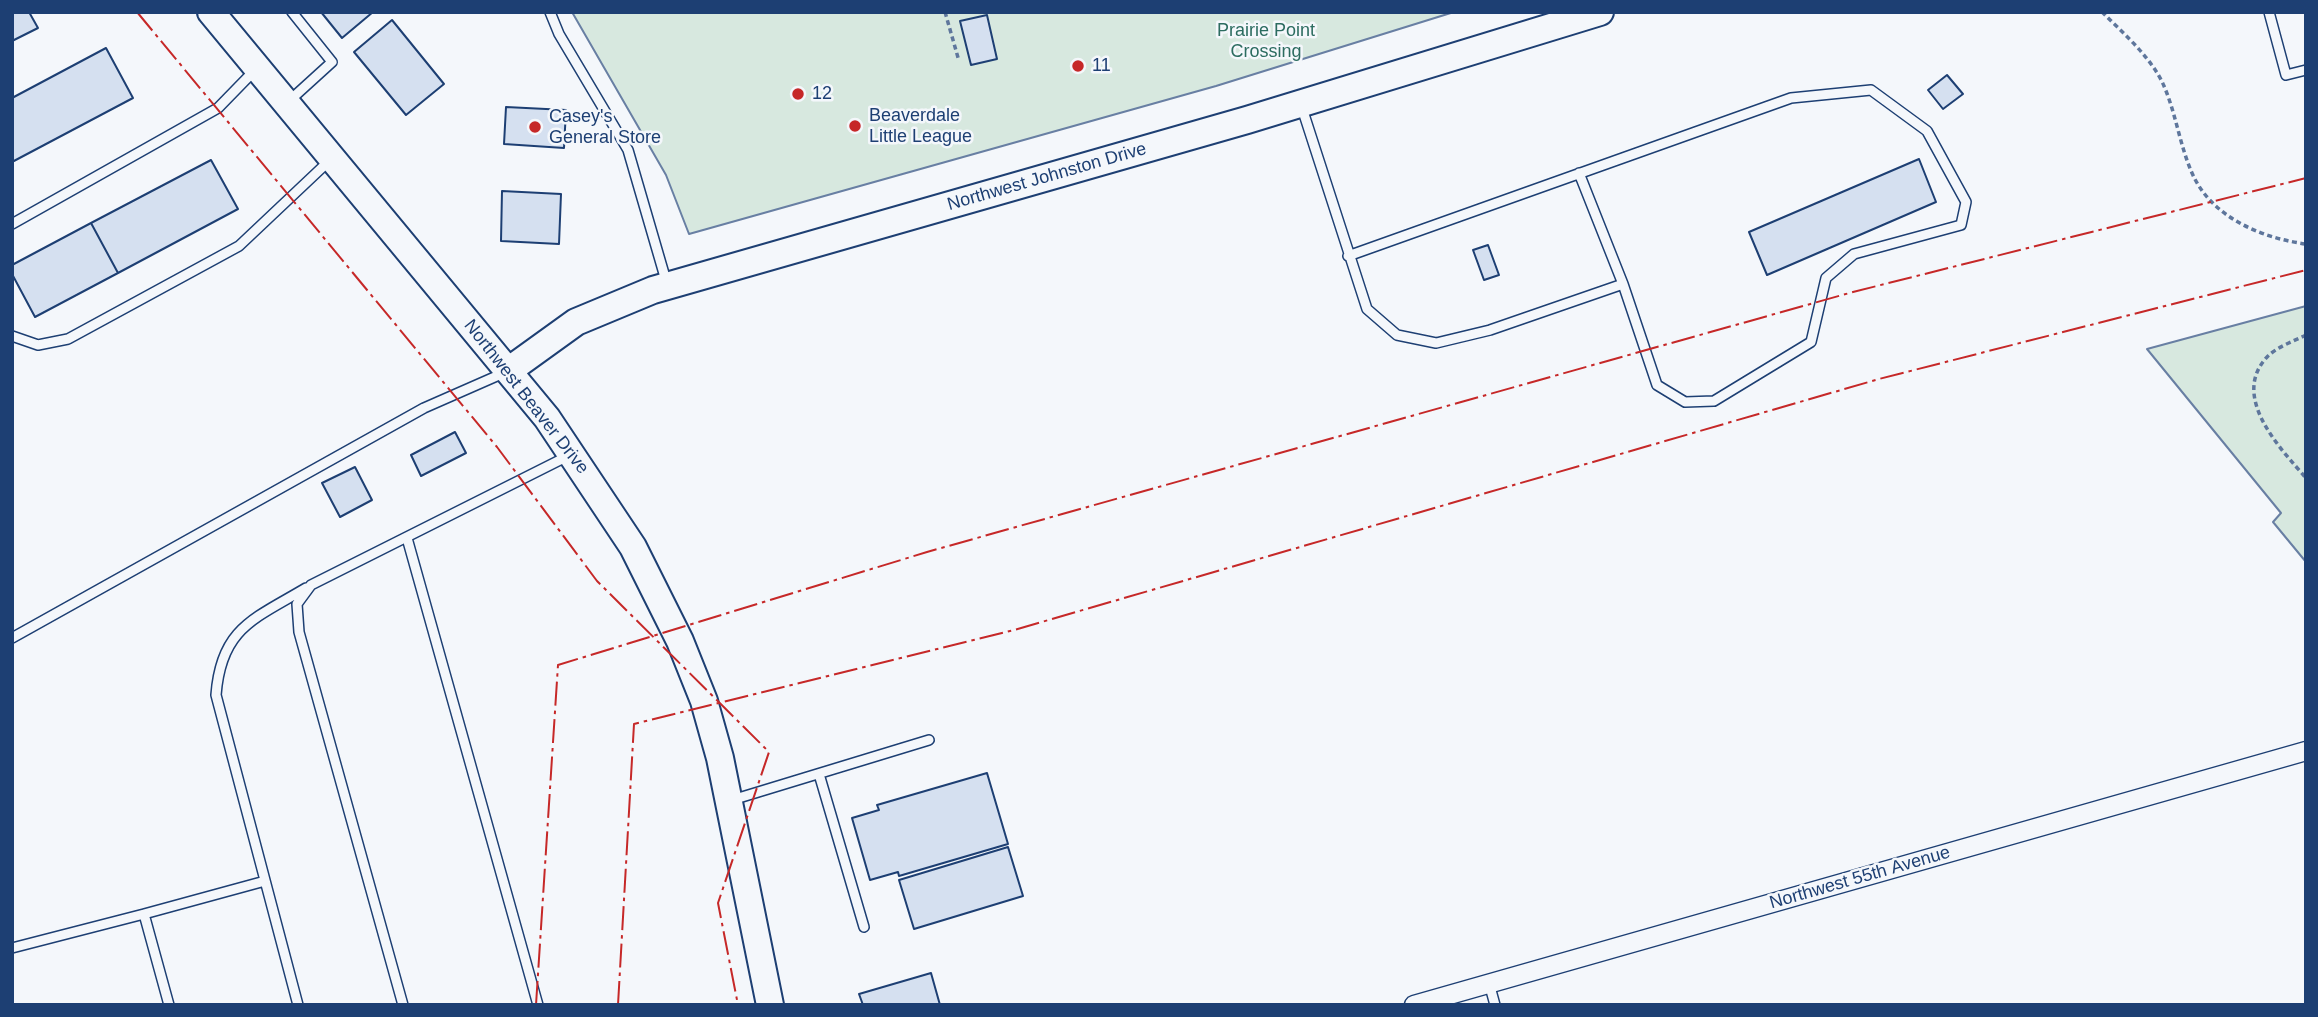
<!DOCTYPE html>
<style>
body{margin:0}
#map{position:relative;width:2318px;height:1017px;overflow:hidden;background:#f4f7fb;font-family:Helvetica,sans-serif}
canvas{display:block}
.frame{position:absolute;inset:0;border:14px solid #1d3f73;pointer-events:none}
</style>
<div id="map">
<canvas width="2318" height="1017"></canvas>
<div class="frame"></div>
</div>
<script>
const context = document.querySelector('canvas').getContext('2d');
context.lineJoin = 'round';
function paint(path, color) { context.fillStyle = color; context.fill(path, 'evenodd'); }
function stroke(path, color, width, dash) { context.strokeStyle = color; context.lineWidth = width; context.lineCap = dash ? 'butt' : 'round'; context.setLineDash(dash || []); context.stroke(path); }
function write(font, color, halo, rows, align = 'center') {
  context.font = font + ' Helvetica,sans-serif'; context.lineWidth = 5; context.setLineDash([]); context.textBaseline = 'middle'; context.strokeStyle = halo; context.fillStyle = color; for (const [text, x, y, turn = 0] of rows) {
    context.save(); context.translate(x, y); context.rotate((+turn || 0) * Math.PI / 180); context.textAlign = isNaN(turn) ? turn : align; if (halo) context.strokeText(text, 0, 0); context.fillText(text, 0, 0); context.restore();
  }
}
const green = new Path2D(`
 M572,12H1454L1216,86L689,234L666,175Z
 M2306,306V562L2273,522L2281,513L2147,349Z`);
const building = new Path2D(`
 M12,12H29L38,28L12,41Z
 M321,12H373L342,38Z
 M987,15L997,59L971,65L960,21Z
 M392,20L444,84L406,115L354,52Z
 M106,48L133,98L12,162V98Z
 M1947,75L1963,94L1943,109L1928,90Z
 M506,107L566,110L564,148L504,144Z
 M1919,159L1936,202L1767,275L1749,232Z
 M211,160L238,209L118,273L91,223Z
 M502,191L561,194L559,244L501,241Z
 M91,223L118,273L35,317L12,274V265Z
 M1488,245L1499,275L1484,280L1473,250Z
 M455,432L466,453L421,476L411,455Z
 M355,467L372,500L340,517L322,483Z
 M987,773L1008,844L899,876L898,872L870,880L852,818L879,810L877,805Z
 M1008,847L1023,896L914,929L899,880Z
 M931,973L940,1005H863L859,994Z`);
const path = new Path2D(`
 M945,12L959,61
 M2102,12C2123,33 2152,58 2164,86C2176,114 2180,146 2192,173C2211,217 2261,238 2306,244
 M2306,335C2294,341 2277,347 2268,356C2229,396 2280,448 2306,478`);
const lane = new Path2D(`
 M550,12L559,34L628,150L667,284
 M2269,12L2286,75L2306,70
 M288,102L332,62L292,12
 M1301,105L1367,309L1397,335L1436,343L1490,330L1623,284L1657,385L1685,402L1714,401L1811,342L1826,278L1854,254L1961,225L1966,202L1927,131L1871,90L1791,98L1348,256
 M1579,173L1623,284
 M12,224L218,108L256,69
 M12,336L38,345L68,339L239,246L329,161
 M407,538L538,1005
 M12,638L424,408L506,372
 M819,774L864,927
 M732,800L929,740
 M12,948L144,914
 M1489,983L1495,1005
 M169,1005L144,914L265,881
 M298,1005L216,695C221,628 254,619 306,588
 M403,1005L299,632L297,604L311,585L568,456`);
const street = new Path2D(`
 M1414,1005L2306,751`);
const secondary = new Path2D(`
 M211,12L547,418L633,547L680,641L704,701L720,758L770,1005
 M508,371L576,322L653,290L1247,120L1600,12`);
const power = new Path2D(`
 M137,12L497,447L597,581L769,752L718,903L738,1005
 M536,1005L558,665L927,552L1853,292L2306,178
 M618,1005L634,724L1014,630L1879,379L2306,270`);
const markers = [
 [1078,66,7,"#c62828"],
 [798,94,7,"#c62828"],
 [855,126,7,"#c62828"],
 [535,127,7,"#c62828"]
];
const parkNames = [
 ["Prairie Point",1266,31],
 ["Crossing",1266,52]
];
const poiNames = [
 ["11",1092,66],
 ["12",812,94],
 ["Beaverdale",869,116],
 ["Little League",869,137],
 ["Casey's",549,117],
 ["General Store",549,138]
];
const streetNames = [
 ["Northwest Johnston Drive",1047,177,-16],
 ["Northwest Beaver Drive",526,397,52],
 ["Northwest 55th Avenue",1860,878,-16]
];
paint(green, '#d7e8df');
stroke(green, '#687fa3', 2);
paint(building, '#d5e0f0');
stroke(building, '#1d3f73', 2);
stroke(lane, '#1d3f73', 12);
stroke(street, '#1d3f73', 21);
stroke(secondary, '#1d3f73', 30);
stroke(path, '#5e769c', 3.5, [5, 3.5]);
stroke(lane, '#f4f7fb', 9);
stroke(street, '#f4f7fb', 18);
stroke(secondary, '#f4f7fb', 26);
stroke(power, '#c62828', 2, [24, 5, 3.5, 5]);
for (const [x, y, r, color] of markers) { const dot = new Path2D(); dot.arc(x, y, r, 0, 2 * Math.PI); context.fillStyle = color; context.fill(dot); stroke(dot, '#f4f7fb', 2.5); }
write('18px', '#2c6c60', '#f4f7fb', parkNames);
write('18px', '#1d3f73', '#f4f7fb', poiNames, 'left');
write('18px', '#1d3f73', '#f4f7fb', streetNames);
</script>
